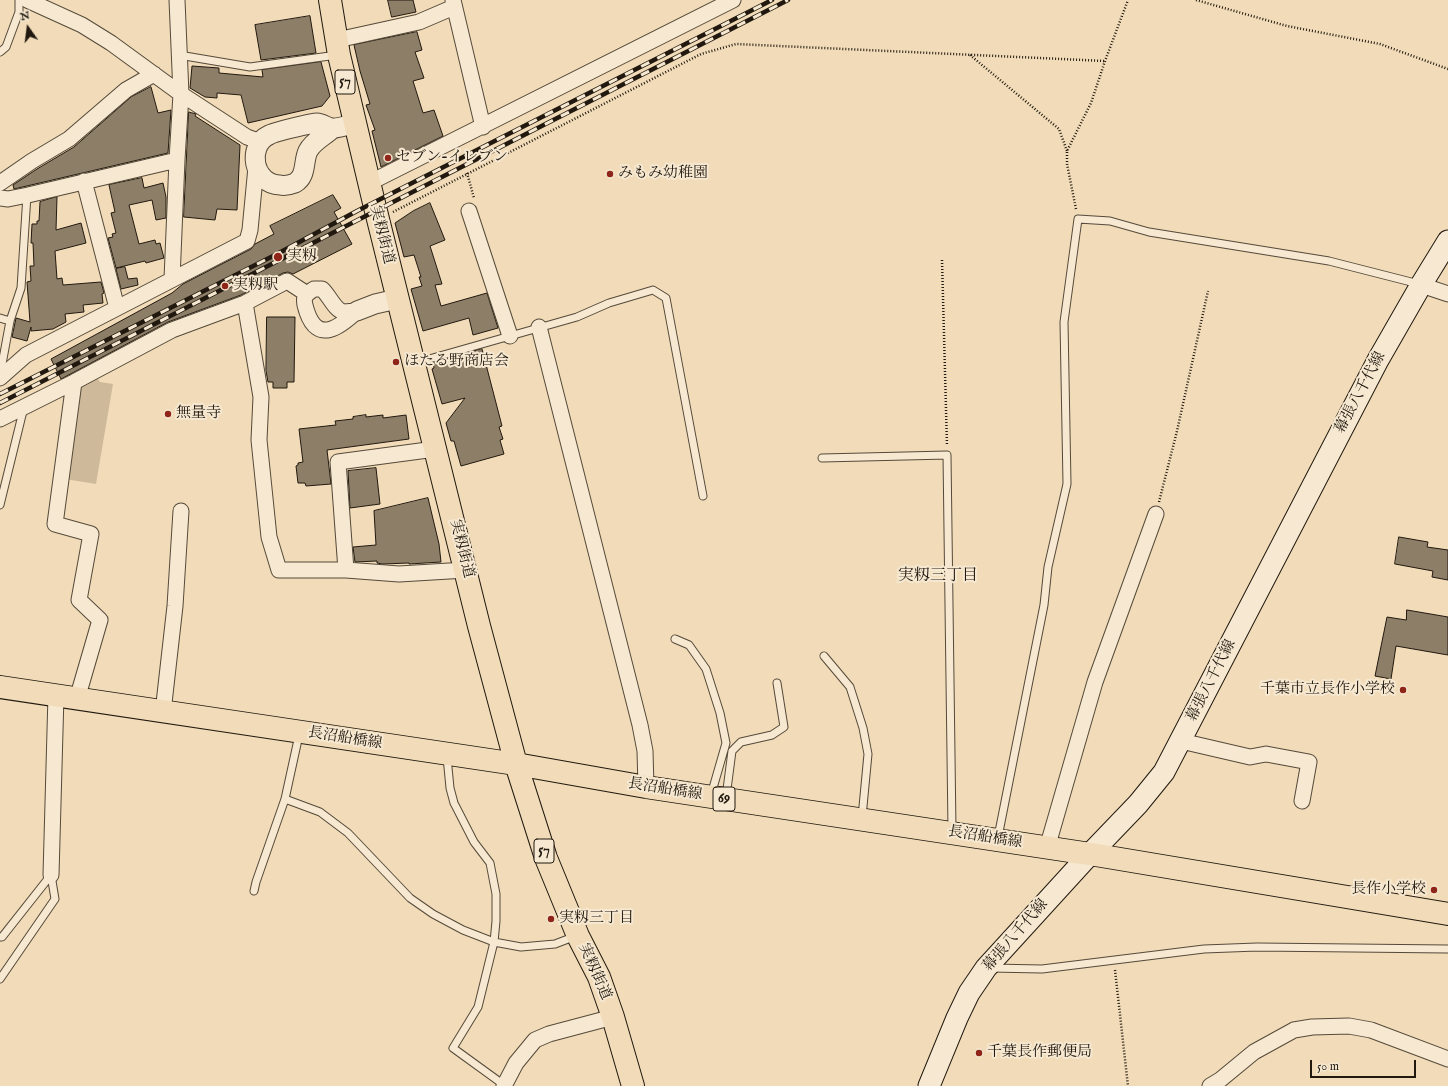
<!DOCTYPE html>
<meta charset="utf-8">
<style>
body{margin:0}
#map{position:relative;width:1448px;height:1086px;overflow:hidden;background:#f1dbb8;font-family:"IM FELL English",serif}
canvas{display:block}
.north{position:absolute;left:8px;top:8px;width:40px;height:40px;-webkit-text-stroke:3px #f6e8d1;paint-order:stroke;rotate:346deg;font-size:11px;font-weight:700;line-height:16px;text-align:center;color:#21190f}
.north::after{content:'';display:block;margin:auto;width:14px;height:18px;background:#21190f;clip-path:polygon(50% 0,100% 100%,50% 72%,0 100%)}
.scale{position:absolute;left:1310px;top:1060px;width:106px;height:18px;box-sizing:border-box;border:2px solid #21190f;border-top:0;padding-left:5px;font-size:12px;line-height:14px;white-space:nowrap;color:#21190f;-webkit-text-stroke:3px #f6e8d1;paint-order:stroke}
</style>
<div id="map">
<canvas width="1448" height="1086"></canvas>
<div class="north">N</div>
<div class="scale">50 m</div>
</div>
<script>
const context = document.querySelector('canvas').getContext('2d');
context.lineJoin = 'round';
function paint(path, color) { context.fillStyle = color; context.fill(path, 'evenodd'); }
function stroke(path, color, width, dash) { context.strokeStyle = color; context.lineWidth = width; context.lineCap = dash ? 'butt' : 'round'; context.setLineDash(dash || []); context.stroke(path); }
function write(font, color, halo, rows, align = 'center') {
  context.font = font + ' "IM FELL English","Noto Serif JP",serif'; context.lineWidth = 4; context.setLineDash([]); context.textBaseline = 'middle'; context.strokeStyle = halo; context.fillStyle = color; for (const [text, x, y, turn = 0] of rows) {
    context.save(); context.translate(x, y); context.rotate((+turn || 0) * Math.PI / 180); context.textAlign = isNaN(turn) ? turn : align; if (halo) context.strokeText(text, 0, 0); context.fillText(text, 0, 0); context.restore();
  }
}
const green = new Path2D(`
 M95,375L100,382L113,384L96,484L65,479L78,384Z`);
const building = new Path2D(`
 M388,0H413L416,12L392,17Z
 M310,16L316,53L261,60L255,25Z
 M417,32L422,50L415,52L424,78L413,81L423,113L434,110L443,136L381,167L372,131L375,130L366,105L370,104L360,71L354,45Z
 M321,62L330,96L322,106L248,123L241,95L217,93V98L205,97L190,88L192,66L219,68V73L263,77L262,70Z
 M151,87L158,113L171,110L168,153L14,189L13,185L37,169L74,147L131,97Z
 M189,112L192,113H193L196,114L195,116L240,145L237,210L217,209L215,220L184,217Z
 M142,178L144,188L163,183L166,197V218L156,220L152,200L129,205L139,244L155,240L156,244L160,243L164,258L146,263L145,261L116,268L108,238L113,237L112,234L116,233L111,213L115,212L109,185Z
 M333,195L341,208L334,212L352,244L293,274L288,272L283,273L241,295L168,322L61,379L51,359L172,293L183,284L251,249L255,244L274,234L270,226Z
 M57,197L56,230L81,223L86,243L55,251L57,279L62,278L63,285L101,282L104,293L102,294L103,303L83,305L84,312L65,314L66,322L53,329L31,331V327L27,341L12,337L16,318L30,322L27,282L31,281L30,266H34L33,243H31L32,224H37V221H39L40,202Z
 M430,203L445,240L430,246L442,284L435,285L441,306L487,293L498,328L473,335L469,318L423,331L411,289L422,286L419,277H421L414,255L404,257L395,223L413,211Z
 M125,267L128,279L137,278L138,285L121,289L116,269Z
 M267,317H295L294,382H287V388H273V382H268L266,371Z
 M482,349L502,426L499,427L503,439L500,440L504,454L461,466L454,441H451L446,423L465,398L442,404L432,369L434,368L433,363Z
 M366,415V417L383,415V418L406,415L409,439L327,450L331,484L306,486L305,483H298L296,466L298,465V463L303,462L299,429L336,425L335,421L353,419V417Z
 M376,468L380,504L350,508L348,471Z
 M428,498L439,544L441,562L409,564V563L382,564L377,563V561L355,562L353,547L376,545L374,511Z
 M1399,537L1428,542L1427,547L1448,550V580L1432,577L1433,571L1395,564Z
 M1407,610L1448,617V655L1396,646L1391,679L1375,676L1387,617L1406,620Z`);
const path = new Path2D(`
 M1196,0L1287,26L1380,44L1448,69
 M970,55L1059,129L1067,151
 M467,173L474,198
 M1076,209L1067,164V151L1091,103L1105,61L1128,0
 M393,212L701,54L736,44L1105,61
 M942,260L947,446
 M1159,502L1177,431L1208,291
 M1115,970L1128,1086`);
const service = new Path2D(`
 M0,52L6,47L19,12V0
 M179,55L250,67L337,55
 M0,318L10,321
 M415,363L577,317L609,303L653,290L666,298L703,496
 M0,375L10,321L21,288L27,195
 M822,458L947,455L952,830
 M0,505L24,407
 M675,639L689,645L706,669L720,713L726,743L711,795
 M824,656L850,687L863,728L868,754L862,817
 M447,757L450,788L454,803L474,842L490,863L496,894V921L494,942L478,1007L453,1048L504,1085
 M726,797L732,751L741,742L772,735L784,727L777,683
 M285,799L320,812L348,833L410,898L433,914L463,930L494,942L521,947L555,944L576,936
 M998,837L1044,605L1048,567L1067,484L1064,322L1078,219L1110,221L1149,232L1329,261L1419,284
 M254,891L256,882L285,799L299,735
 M0,937H2L51,875
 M990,968L1042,969L1204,949L1257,947L1448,949
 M0,979L55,899L51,875`);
const minor = new Path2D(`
 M27,0L82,25L111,43L181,94L247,137L261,142
 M453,0L483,127
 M337,40L419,22L454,7
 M84,181L117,308
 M0,183L32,161L69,139L126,90L154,74
 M369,183L733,0
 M0,198L8,199L28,195L177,160
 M469,211L510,336
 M172,279L177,160L181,94L177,0
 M1421,285L1448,294
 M314,289H322C329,295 335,311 344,312C348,312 353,311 357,311C340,327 318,344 307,312C306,308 303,302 305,297C307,293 311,291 314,289Z
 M245,303L261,397L259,440L269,537L279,570H346
 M539,327L640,725L645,751L646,787
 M0,378L26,355L247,241L250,230L256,167
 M74,382L55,524L91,534L79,600L100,620L77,699
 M0,419L74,382L172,330L245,303L287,281L307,294
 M435,449L338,462L346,570L399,574L466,570
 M163,712L175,606L181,511
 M1181,741L1250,757L1266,754L1309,762L1302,801
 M1047,848L1095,682L1156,514
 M51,875L56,695
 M504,1086L516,1063L535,1040L549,1034L613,1017
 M1210,1086L1220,1080L1254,1052L1294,1030L1312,1027L1349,1026L1371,1030L1448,1059`);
const tertiary = new Path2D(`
 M333,128C325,136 313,141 308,151C303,161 307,176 295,183C290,185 285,186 280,185C253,184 246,146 269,135C274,132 312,123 317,123C322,123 326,127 331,128C338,129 348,125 355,123
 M357,311L375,304L397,299`);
const secondary = new Path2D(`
 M929,1086L957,1018L969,993L986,968L1090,854L1138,804L1164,772L1378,360L1421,285L1448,241`);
const primary = new Path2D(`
 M330,0L339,55L374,203L479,626L516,764L546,858L578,936L599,977L613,1017L633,1086
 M0,687L516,764L646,787L1090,854L1448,914`);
const rail = new Path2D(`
 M0,394L277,254L357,211L772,0
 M0,403L788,0`);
const markers = [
 [388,158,4,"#8f2418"],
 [610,174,4,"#8f2418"],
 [278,257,5,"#8f2418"],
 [225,286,4,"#8f2418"],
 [396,362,4,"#8f2418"],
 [168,414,4,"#8f2418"],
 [1403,690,4,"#8f2418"],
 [1434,890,4,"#8f2418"],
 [551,919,4,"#8f2418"],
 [979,1053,4,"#8f2418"]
];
const shields = [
 [345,82,20],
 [724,799,22],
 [544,851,20]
];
const shieldNames = [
 ["57",345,82],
 ["69",724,799],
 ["57",544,851]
];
const poiNames = [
 ["セブン-イレブン",396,158],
 ["みもみ幼稚園",618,174],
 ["実籾",287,257],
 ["実籾駅",233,286],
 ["ほたる野商店会",404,362],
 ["無量寺",176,414],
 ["千葉市立長作小学校",1395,690,"right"],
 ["長作小学校",1426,890,"right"],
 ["実籾三丁目",559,919],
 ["千葉長作郵便局",987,1053]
];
const streetNames = [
 ["実籾街道",381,235,76],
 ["幕張八千代線",1361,393,-62],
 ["実籾街道",461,549,76],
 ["幕張八千代線",1212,681,-63],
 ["長沼船橋線",345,739,9],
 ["長沼船橋線",665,790,9],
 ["長沼船橋線",985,838,9],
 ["幕張八千代線",1016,936,-49],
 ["実籾街道",594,972,66]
];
const neighbourhoodNames = [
 ["実籾三丁目",938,577]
];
paint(green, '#ceba9b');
paint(building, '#8d7e67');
stroke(building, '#21190f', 1);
stroke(service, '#554a39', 9);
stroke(minor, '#554a39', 17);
stroke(tertiary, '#554a39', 21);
stroke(secondary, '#21190f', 23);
stroke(primary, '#21190f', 24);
stroke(path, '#21190f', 2.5, [1, 2]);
stroke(service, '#f6e8d1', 7);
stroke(minor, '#f6e8d1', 15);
stroke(tertiary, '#f6e8d1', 19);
stroke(secondary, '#f6e8d1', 21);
stroke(primary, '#f1dbb8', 22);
stroke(rail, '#21190f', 4.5);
stroke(rail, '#f6e8d1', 3, [9]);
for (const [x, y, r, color] of markers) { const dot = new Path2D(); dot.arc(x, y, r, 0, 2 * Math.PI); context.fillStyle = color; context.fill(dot); stroke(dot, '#f6e8d1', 1.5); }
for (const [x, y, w] of shields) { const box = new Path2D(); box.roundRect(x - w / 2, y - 12, w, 24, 3); context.fillStyle = '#f6e8d1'; context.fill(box); stroke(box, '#21190f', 1); }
write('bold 14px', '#21190f', null, shieldNames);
write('15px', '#21190f', '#f6e8d1', poiNames, 'left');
write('15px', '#21190f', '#f6e8d1', streetNames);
write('16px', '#21190f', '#f6e8d1', neighbourhoodNames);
</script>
